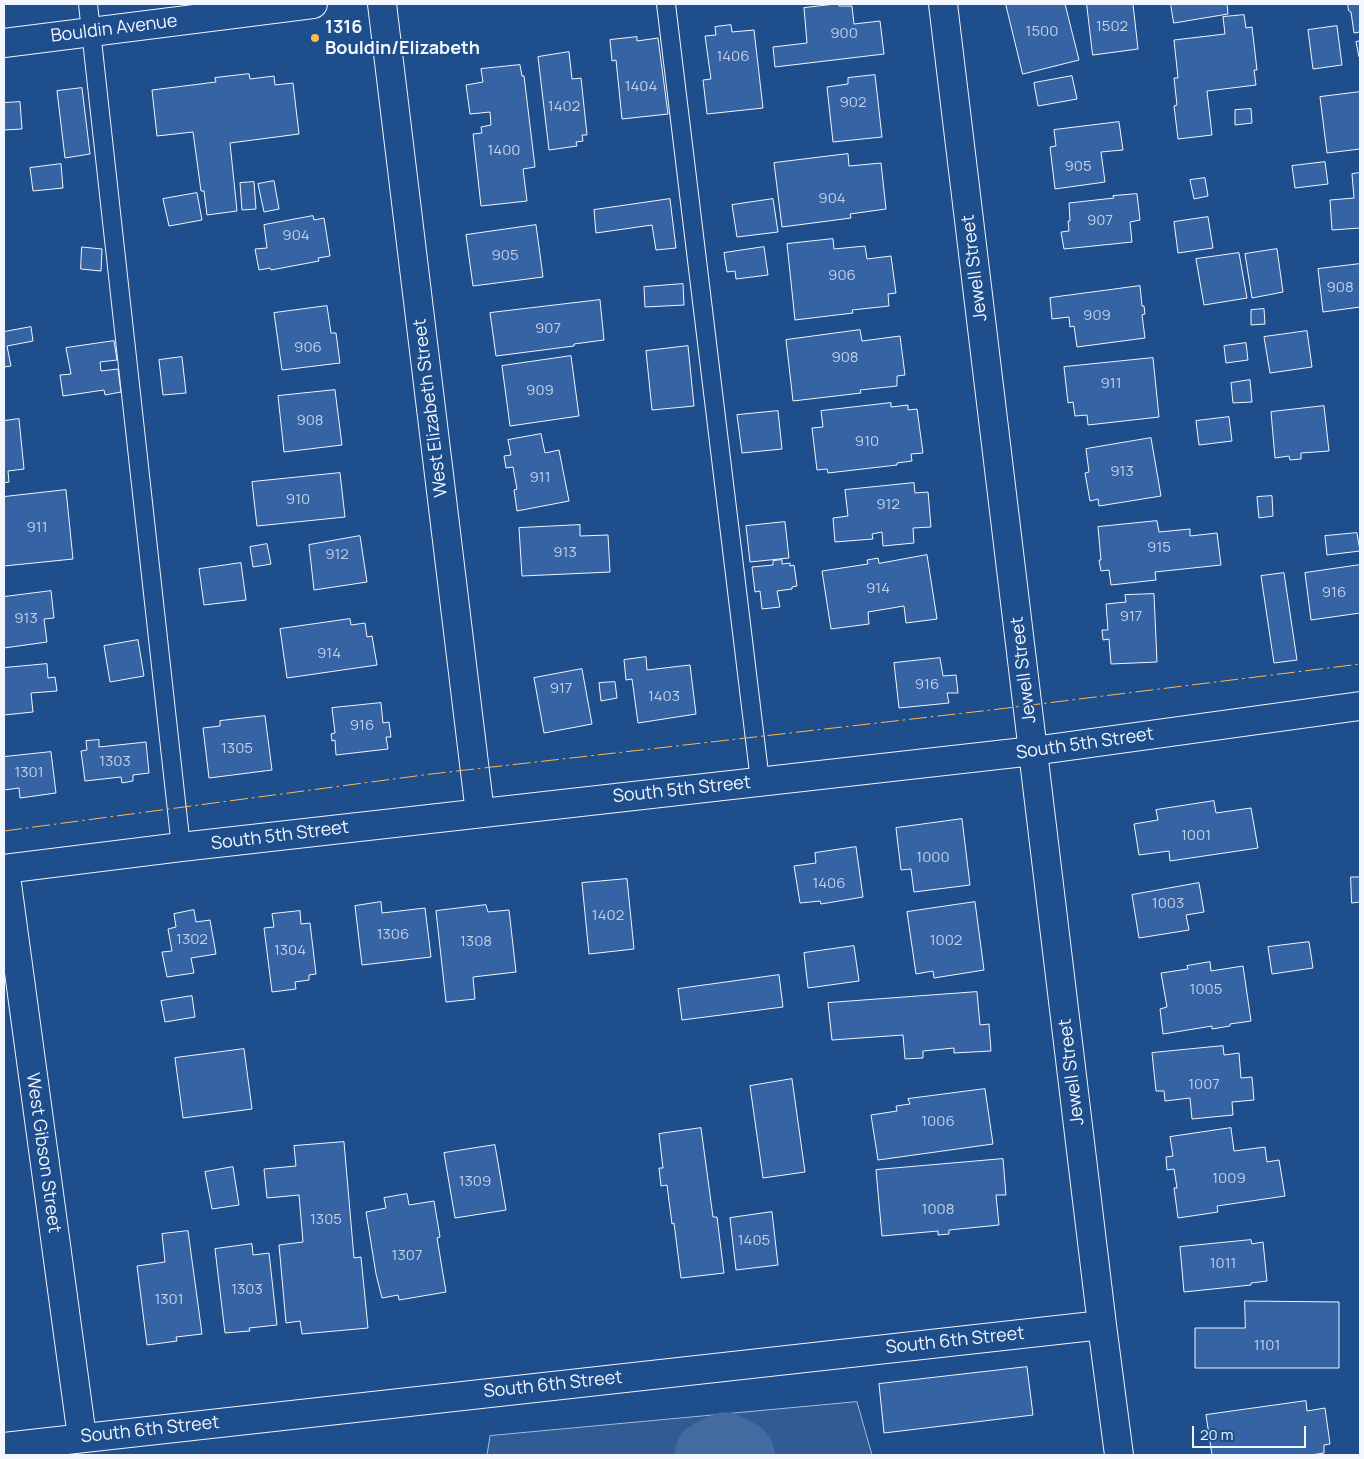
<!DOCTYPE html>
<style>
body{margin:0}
#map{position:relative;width:1364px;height:1459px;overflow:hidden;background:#1f4e8c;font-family:Manrope,sans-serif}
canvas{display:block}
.frame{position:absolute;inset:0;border:5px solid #f2f6ff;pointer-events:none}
.scale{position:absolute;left:1192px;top:1426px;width:114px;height:22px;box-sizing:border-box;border:2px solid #f2f6ff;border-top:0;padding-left:6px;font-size:15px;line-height:18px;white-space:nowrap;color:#f2f6ff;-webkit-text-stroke:4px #1f4e8c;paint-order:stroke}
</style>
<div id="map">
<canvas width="1364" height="1459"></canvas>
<div class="frame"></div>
<div class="scale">20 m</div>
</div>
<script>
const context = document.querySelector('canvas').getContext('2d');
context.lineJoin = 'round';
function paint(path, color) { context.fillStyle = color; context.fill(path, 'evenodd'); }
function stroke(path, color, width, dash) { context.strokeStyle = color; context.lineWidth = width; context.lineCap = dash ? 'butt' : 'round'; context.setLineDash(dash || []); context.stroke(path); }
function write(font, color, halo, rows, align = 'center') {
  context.font = font + ' Manrope,sans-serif'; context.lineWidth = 4; context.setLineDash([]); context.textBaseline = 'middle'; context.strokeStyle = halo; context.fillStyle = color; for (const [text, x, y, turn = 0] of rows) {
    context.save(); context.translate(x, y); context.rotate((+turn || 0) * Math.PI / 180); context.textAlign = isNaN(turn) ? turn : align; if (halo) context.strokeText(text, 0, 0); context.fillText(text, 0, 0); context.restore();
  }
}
const built = new Path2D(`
 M857,1402L872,1455H487L490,1436Z`);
const river = new Path2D(`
 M709,1455L725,1447L740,1455`);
const building = new Path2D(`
 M839,4V6H852L854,24L880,21L884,54L775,67L773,47L807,43L804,8Z
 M1006,4H1065L1079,60L1023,74Z
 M1087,4H1133L1138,49L1093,55Z
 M1171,4H1227L1228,14L1174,23Z
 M1348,4H1360V32L1354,33L1351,12L1349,11Z
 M1244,15L1246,28L1252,27L1257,70H1254L1256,85L1207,91L1212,135L1178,139L1174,106L1177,105L1174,78H1178L1174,40L1225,34L1223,17Z
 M731,25L732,32L754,30L763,108L707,114L703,80L711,79L705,36L716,35L715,27Z
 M1337,26L1342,65L1313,69L1308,30Z
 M637,37V41L658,38L668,114L622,119L616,60L612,61L610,40Z
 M1360,41V57H1359L1356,42Z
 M569,52L572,79L581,78L587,135H582L583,141L576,142L577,146L549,150L538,57Z
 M520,65L522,76H524L535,167L523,169L527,201L481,206L473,134L482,133L481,127L491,125L490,112L470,114L466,85L483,82L481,69Z
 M249,74L250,79L274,76L275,85L293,83L299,134L230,143L237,211L207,215L204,191H201L193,132L157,136L152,90L216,82L215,78Z
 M875,75L882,137L833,142L827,87L848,84V78Z
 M1072,76L1077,99L1038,106L1034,83Z
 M82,88L90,154L65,158L57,91Z
 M1360,92V149L1327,153L1320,97Z
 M20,102L22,129L4,130V103Z
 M1251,109L1252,123L1235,125V110Z
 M1119,122L1123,150L1101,152L1105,182L1055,189L1050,147L1056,146L1054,130Z
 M848,154L849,166L881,163L886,209L850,214L851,218L782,227L774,163Z
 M1325,162L1328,184L1295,188L1292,166Z
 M61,164L63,188L33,191L30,168Z
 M1360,173V228L1332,230L1330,200L1354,198L1352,174Z
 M1205,178L1208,196L1194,199L1190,180Z
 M274,181L279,209L264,212L258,184Z
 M254,182L256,209L242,210L240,183Z
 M197,193L202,220L169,226L163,199Z
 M1137,194L1140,220L1130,222L1132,242L1064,249L1061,232L1069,231L1068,221H1070L1069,203L1114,198L1113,196Z
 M670,199L676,248L656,250L652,225L596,233L594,210Z
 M773,199L778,232L737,237L732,205Z
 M313,216L314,220L324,218L330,256L318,258L319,261L271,270L270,268L259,270L255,249L267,248L264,225Z
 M1208,217L1213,248L1178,253L1174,222Z
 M536,225L543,277L473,286L466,235Z
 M833,239L834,249L865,246L867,259L891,256L896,293L888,294L889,306L852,310L853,313L795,320L787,244Z
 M82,247L102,249L101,271L81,269Z
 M764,247L768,275L736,279L735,271L727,272L724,253Z
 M1277,249L1283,292L1252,298L1245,254Z
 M1239,253L1247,298L1204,305L1196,259Z
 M1360,264V307L1323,312L1318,269Z
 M683,284L684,305L645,307L644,287Z
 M1140,286L1142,306H1144L1145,314L1142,315L1145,338L1077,347L1074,326L1070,327L1069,317L1052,319L1050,298Z
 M600,300L604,340L574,344V346L496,356L490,313Z
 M327,306L331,333H336L340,363L282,370L274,313Z
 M1264,309L1265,324L1251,325V310Z
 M31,327L33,341L7,346L11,366L4,367V332Z
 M860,330L862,341L900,336L905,375L897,376V386L860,390L861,393L793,401L786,340Z
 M1307,331L1312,367L1270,373L1264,337Z
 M114,341L117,360L100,362L101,371L118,369L121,392L105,395L104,390L63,396L60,375L71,374L66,348Z
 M1246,343L1248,360L1226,363L1224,346Z
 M688,346L694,406L652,410L646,351Z
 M571,356L579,416L510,426L502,366Z
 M182,357L186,393L163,395L159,360Z
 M1153,358L1159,417L1088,425L1087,415L1075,416L1073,402L1068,403L1064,367Z
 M1250,380L1252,402L1233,403L1231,383Z
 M335,390L342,445L284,452L278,396Z
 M891,403V407L908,405V410L917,409L923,453L911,454L912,461L897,463V465L828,473L827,469L817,470L812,428L823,427L821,411Z
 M1324,406L1329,451L1301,453V459L1290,460L1289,456L1275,458L1271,412Z
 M778,411L782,449L742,453L737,415Z
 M1229,417L1232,441L1199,445L1196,421Z
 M19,419L24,469L8,471L9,482L4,483V421Z
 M541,434L545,453L559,450L569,501L517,511L514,490L517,489L513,467L506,468L504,456L511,455L508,440Z
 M1151,438L1161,496L1099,506L1098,499L1090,501L1085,473L1089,472L1086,449Z
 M340,473L345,517L257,526L252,482Z
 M914,483L915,493L928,492L931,527L913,528L914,543L883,546L882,532L872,534L873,539L835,542L833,518L848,516L845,490Z
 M66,490L73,559L4,566V497Z
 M1272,496L1273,516L1259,518L1257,497Z
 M1157,521L1159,532L1190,529V536L1217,533L1221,565L1155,572L1156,580L1111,585L1109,570L1101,571L1099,560H1101L1098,527Z
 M785,522L789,558L750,562L746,526Z
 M580,525V536L608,535L610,572L522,576L519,528Z
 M1357,533L1360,551L1327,555L1325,536Z
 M360,536L367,582L314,590L309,545Z
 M267,544L271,564L253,567L250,547Z
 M927,555L937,619L906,623L904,606L868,612L869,624L831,629L822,571L868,564L867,560L878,558L879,563Z
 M782,560V564L790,563V566L794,565L797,586L792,587V589L777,591L780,607L762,609L760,591L755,592L752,567L773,565V561Z
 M241,563L246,600L204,605L199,569Z
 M1360,565V613L1311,620L1305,573Z
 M1284,573L1297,660L1274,663L1261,576Z
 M51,591L54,618L44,619L47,642L4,648V597Z
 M1154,594L1157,662L1111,664L1109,639L1103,640L1102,630H1108L1106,604L1126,602L1125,595Z
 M350,619L351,625L365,623L367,637L372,636L377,665L287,678L280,629Z
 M138,640L144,676L110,682L104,646Z
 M646,657L647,670L690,665L696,714L638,723L632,679L626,680L624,660Z
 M940,658L943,676L956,675L958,693H947L949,703L899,708L894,663Z
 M47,664L48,678L55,677L57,691L31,693L33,712L4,715V668Z
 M582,669L592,724L544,733L534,678Z
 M615,682L617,698L601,701L599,683Z
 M381,703L383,723L389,722L391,737H386L388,749L336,755L335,740L332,741L331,734L335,733L332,708Z
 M265,716L272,770L209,778L203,728L220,726V721Z
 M99,740V747L146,742L149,773L133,775V781L122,783L121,777L85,781L81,751L87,750L86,741Z
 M51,752L56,793L20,798L19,788L4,790V757Z
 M1214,801L1216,813L1251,808L1258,848L1170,861L1169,851L1139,855L1134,824L1158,820L1156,810Z
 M962,819L970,885L914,892L911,869L901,870L896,828Z
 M856,847L863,897L821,904L820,901L800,903L794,866L816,863L815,853Z
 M1351,877H1360V902L1352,903Z
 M627,879L634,949L589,954L582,883Z
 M1199,883L1204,912L1186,915L1189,930L1139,938L1132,895Z
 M381,902L382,913L425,908L431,957L362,965L355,906Z
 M975,902L984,970L934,978L933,971L916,974L907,912Z
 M486,905L488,912L509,910L516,972L473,977L475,999L446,1002L436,911Z
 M194,910L196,922L210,920L216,954L191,958L194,973L167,977L162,952L172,951L168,929L176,927L174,914Z
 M300,911L301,924L310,923L316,974L309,975V980L295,982L296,989L272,992L264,928L274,927L272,914Z
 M1309,942L1313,968L1272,974L1268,947Z
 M854,946L859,981L808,988L804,953Z
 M1210,962L1211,971L1243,966L1251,1021L1230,1024V1026L1212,1029V1026L1163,1034L1160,1009L1167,1007L1161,973L1188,969L1187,966Z
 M779,975L783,1007L682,1020L678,989Z
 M977,992L980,1025L989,1024L991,1051L954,1053V1048L923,1051V1058L905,1059L903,1035L832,1040L828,1003Z
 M192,996L195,1017L165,1022L161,1001Z
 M1223,1046L1224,1055L1239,1053L1241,1078L1252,1077L1254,1100L1232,1102L1233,1115L1192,1119L1190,1098L1165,1101L1164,1091H1156L1152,1053Z
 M244,1049L252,1109L183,1118L175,1058Z
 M792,1079L805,1172L763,1178L750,1086Z
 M985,1089L993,1144L878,1160L871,1115L897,1111L896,1106L910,1104L908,1099Z
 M701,1128L713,1217H717L724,1273L681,1278L674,1223L672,1224L667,1185L661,1186L659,1168H663L659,1134Z
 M1231,1128L1234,1151L1265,1147L1267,1162L1279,1160L1285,1196L1217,1206L1218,1212L1178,1218L1174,1188H1177L1174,1169L1167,1170L1166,1157L1173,1156L1170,1137Z
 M344,1142L354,1258L361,1257L368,1328L302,1334L300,1321L286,1323L279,1245L303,1242L299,1195L267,1198L264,1169L296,1166L294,1146Z
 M495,1145L506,1210L455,1218L444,1153Z
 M1003,1159L1006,1195H996L999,1225L949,1230V1234L938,1235V1231L882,1236L876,1170Z
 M233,1167L239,1205L212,1209L205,1172Z
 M407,1194L409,1205L434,1201L440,1237L437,1238L446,1292L399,1300L398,1295L382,1298L376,1274L366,1212L386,1208L384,1198Z
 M772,1212L778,1265L736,1270L730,1218Z
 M188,1231L202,1334L176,1337L177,1341L147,1345L137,1266L165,1262L162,1234Z
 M1251,1240L1252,1244L1263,1242L1267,1281L1251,1283V1285L1184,1292L1180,1247Z
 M252,1244L253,1255L269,1253L277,1325L249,1328L250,1331L225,1333L215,1249Z
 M1245,1301L1339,1302V1368H1195V1328H1245Z
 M1027,1367L1033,1415L884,1433L879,1384Z
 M1306,1401L1307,1411L1325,1408L1330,1444L1324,1445V1453L1311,1455H1212L1206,1415Z`);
const lane = new Path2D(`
 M88,4L181,847
 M666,4L760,781`);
const street = new Path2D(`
 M382,4L480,813
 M943,4L1102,1325L1119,1455
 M5,869L82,1437
 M4,1447L1102,1325`);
const secondary = new Path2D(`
 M4,43L313,4
 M4,869L181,847L1033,751L1360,706`);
const power = new Path2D(`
 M4,831L431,774L991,710L1360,664`);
const markers = [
 [315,38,5,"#ffb74d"]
];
const numberNames = [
 ["1502",1112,27],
 ["1500",1042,32],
 ["900",844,34],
 ["1406",733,57],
 ["1404",641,87],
 ["902",853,103],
 ["1402",564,107],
 ["1400",504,151],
 ["905",1078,167],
 ["904",832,199],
 ["907",1100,221],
 ["904",296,236],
 ["905",505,256],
 ["906",842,276],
 ["908",1340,288],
 ["909",1097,316],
 ["907",548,329],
 ["906",308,348],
 ["908",845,358],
 ["911",1111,384],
 ["909",540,391],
 ["908",310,421],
 ["910",867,442],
 ["913",1122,472],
 ["911",540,478],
 ["910",298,500],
 ["912",888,505],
 ["911",37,528],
 ["915",1159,548],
 ["913",565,553],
 ["912",337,555],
 ["914",878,589],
 ["916",1334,593],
 ["917",1131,617],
 ["913",26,619],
 ["914",329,654],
 ["916",927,685],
 ["917",561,689],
 ["1403",664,697],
 ["916",362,726],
 ["1305",237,749],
 ["1303",115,762],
 ["1301",29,773],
 ["1001",1196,836],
 ["1000",933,858],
 ["1406",829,884],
 ["1003",1168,904],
 ["1402",608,916],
 ["1306",393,935],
 ["1302",192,940],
 ["1002",946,941],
 ["1308",476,942],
 ["1304",290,951],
 ["1005",1206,990],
 ["1007",1204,1085],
 ["1006",938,1122],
 ["1009",1229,1179],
 ["1309",475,1182],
 ["1008",938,1210],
 ["1305",326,1220],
 ["1405",754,1241],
 ["1307",407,1256],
 ["1011",1223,1264],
 ["1303",247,1290],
 ["1301",169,1300],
 ["1101",1267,1346]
];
const poiNames = [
 ["1316",325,28],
 ["Bouldin/Elizabeth",325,49]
];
const streetNames = [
 ["Bouldin Avenue",114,29,-7],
 ["Jewell Street",975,268,-97],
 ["West Elizabeth Street",431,408,-97],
 ["Jewell Street",1024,670,-97],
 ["South 5th Street",1085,744,-8],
 ["South 5th Street",682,790,-6],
 ["South 5th Street",280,836,-7],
 ["Jewell Street",1072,1072,-97],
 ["West Gibson Street",43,1153,82],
 ["South 6th Street",955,1341,-6],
 ["South 6th Street",553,1385,-6],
 ["South 6th Street",150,1430,-6]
];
paint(built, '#305b95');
stroke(built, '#a8bbd7', 1);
stroke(river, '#446ba0', 69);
paint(building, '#3563a3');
stroke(building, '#f2f6ff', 1);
stroke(lane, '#f2f6ff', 20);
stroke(street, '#f2f6ff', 30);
stroke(secondary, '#f2f6ff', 30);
stroke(lane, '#1f4e8c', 18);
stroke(street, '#1f4e8c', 28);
stroke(secondary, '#1f4e8c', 28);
stroke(power, '#ffb74d', 1, [18, 4, 2.5, 4]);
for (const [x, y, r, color] of markers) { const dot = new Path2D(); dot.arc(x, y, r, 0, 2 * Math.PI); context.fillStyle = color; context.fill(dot); stroke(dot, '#1f4e8c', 2); }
write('15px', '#c3d1e8', null, numberNames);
write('bold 18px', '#f2f6ff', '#1f4e8c', poiNames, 'left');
write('18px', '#f2f6ff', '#1f4e8c', streetNames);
</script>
